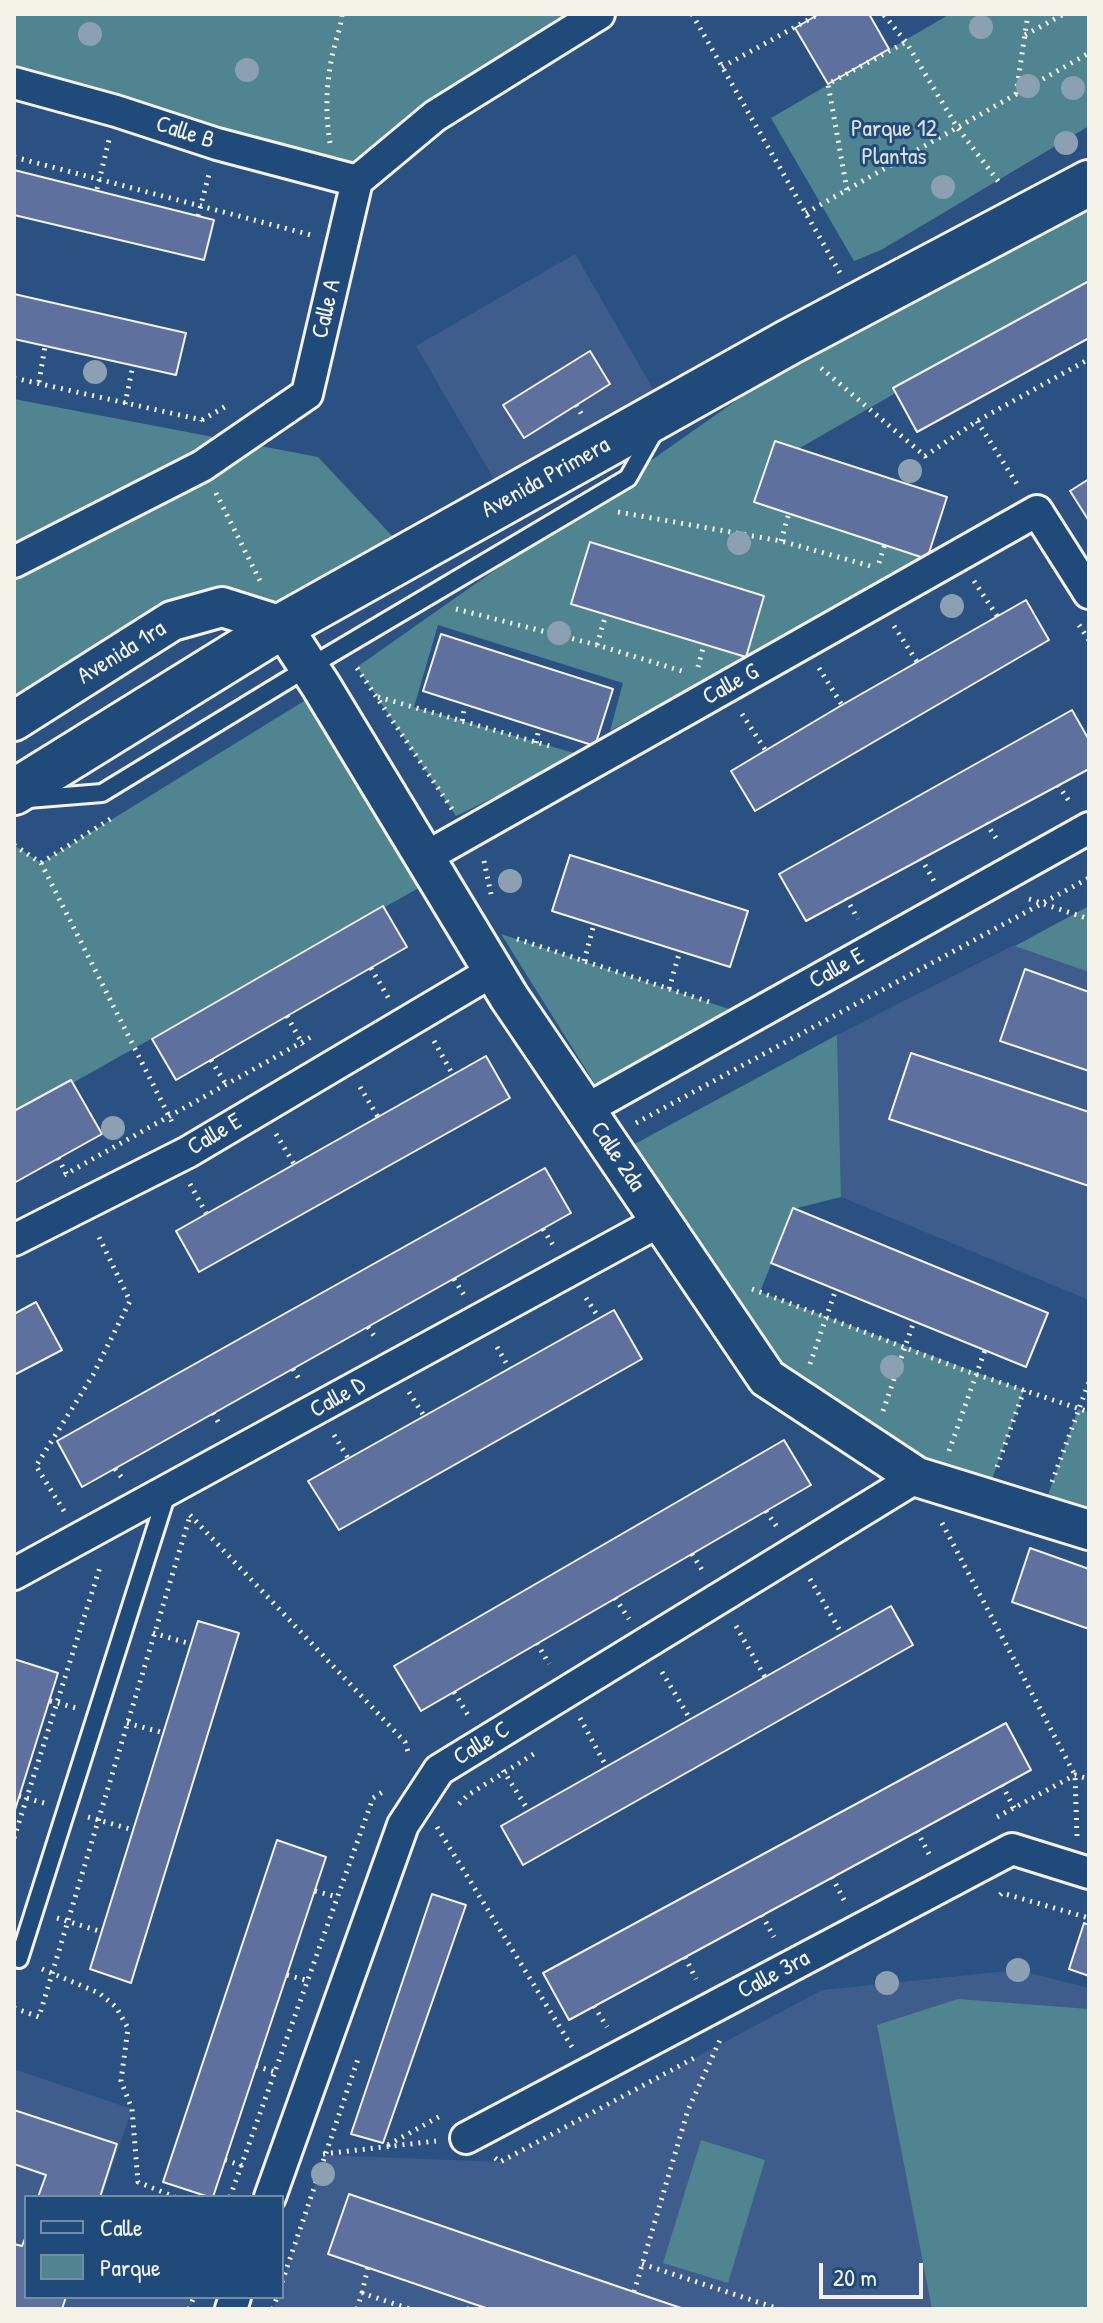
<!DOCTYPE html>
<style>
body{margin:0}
#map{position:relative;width:1103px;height:2323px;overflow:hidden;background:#2a5181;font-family:"Patrick Hand",sans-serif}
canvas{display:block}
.frame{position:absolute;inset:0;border:16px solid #f4f1e8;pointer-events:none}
.legend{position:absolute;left:24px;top:2195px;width:260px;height:104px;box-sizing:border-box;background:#1f4a7a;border:2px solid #748da6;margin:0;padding:10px 14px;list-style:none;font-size:24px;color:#f4f1e8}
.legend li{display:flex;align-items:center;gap:16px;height:40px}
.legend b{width:40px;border:2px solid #748da6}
.scale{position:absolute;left:819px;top:2263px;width:104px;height:36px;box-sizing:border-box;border:4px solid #f4f1e8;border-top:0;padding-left:10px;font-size:24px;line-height:28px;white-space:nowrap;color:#f4f1e8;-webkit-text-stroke:6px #1f4a7a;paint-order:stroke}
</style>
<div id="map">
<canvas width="1103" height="2323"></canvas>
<div class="frame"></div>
<ul class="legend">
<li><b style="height:10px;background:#1f4a7a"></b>Calle</li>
<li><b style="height:22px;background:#508491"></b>Parque</li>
</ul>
<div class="scale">20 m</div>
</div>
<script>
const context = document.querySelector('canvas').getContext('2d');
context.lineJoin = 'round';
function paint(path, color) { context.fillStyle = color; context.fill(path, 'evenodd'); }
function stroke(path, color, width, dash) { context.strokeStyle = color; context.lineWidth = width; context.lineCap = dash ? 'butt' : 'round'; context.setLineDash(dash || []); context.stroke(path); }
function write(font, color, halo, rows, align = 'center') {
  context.font = font + ' "Patrick Hand",sans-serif'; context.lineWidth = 6; context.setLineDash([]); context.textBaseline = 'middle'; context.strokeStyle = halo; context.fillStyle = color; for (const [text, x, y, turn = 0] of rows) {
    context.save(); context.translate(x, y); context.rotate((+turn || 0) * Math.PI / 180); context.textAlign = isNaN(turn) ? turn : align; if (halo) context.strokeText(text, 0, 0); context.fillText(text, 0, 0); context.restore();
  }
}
const built = new Path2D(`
 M575,254L666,411L506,500L416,346Z
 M1014,945L1089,971V1300L841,1197L837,1035Z
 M1018,1970L1089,1988V2309H273L277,2297H282V2282L325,2155L500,2162L822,1990Z
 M14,2069L132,2109L102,2197H26V2297H194L189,2309H14Z`);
const green = new Path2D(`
 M14,14H569L425,111L346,168L14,70Z
 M950,14H1089V126L881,250L854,261L771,118Z
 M1089,192V282L798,449L759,500L935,557L610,731L623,683L438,625L414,707L581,755L456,816L357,667L764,381Z
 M14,399L318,457L410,555L282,626L222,607L14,721Z
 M309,698L399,855L424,885L14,1116V845L41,863Z
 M1089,906V972L1015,946Z
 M501,934L729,1009L595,1084Z
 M837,1035L841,1197L793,1209L760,1292L1024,1390L991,1482L924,1460L780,1365L631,1146Z
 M1078,1409L1089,1412V1514L1046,1501Z
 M958,1999L1089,2009V2309H932L877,2025Z
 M701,2140L765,2160L728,2283L663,2263Z`);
const building = new Path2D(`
 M819,14H869L889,49L828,84L795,28Z
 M14,170L214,220L204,260L14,215Z
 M1089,281V338L917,432L893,388Z
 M14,294L186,333L176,375L14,339Z
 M590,351L610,384L524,438L503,405Z
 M775,441L947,497L927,559L754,502Z
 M1089,479V521L1070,491Z
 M590,542L764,596L746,657L571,604Z
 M1026,600L1049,640L755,811L731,771L842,705Z
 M441,634L613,689L595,746L423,691Z
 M1072,710L1089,740V769L806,921L779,874Z
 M570,855L748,911L730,967L552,911Z
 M383,906L407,947L176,1080L152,1039Z
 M1025,969L1089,992V1071L1000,1041Z
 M911,1053L1089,1112V1186L889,1119Z
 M486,1056L510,1098L199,1272L176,1231Z
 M71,1080L102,1134L14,1183V1111Z
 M545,1168L571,1213L82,1487L57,1441Z
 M793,1208L1048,1313L1026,1367L771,1263Z
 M36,1302L62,1350L14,1375V1314Z
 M614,1310L642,1359L339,1530L308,1481Z
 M784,1440L811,1485L421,1711L394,1666Z
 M1030,1548L1089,1569V1629L1012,1602Z
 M891,1606L913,1645L523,1865L501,1826Z
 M198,1621L239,1633L131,1983L90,1969Z
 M14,1659L58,1673L14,1813Z
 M1006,1723L1031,1770L569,2020L543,1973Z
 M277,1840L326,1857L213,2197H209L163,2182Z
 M432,1894L466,1905L383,2143L351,2134Z
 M1084,1923L1089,1925V1976L1069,1969Z
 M14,2110L117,2144L100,2197H38L46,2175L14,2164Z
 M349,2194L634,2292L684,2309H489L471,2303L328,2254Z
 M26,2236V2297H66L62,2309H14V2244L22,2246Z`);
const path = new Path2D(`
 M692,14L840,273
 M884,15L906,42L957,127L1001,185
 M1025,35L1064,14
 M722,67L819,14
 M1016,94L1028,14
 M330,143C325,112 326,83 333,52C336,39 341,27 342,14
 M14,157L311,235
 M97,189L109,140
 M847,190L828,84L906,42
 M806,213L1089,53
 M198,216L209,174
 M821,368L925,456L977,421L1089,359
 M14,378L202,420V423
 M39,382L45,346
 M125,404L133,365
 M576,405L582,415
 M202,420L228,405
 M977,421L1017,484
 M216,493L260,581
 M618,512L781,541L874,567
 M781,541L789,513
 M879,563L885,544
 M974,581L997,616
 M456,609L597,645L685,672
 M1079,625L1089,640
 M894,626L917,662
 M597,645L606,614
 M698,667L704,644
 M357,668L452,809
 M819,668L842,705
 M378,697L553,747
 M742,714L766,751
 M462,721L465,705
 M536,743L539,728
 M1058,785L1069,801
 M986,823L998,841
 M14,845L41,863L174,1126
 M921,858L934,881
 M484,861L491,894
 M41,863L112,818
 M846,898L858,919
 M1029,899L1089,919
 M517,939L709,1002
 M584,961L594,924
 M371,968L389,999
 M669,989L679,954
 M287,1016L303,1045
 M434,1041L453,1075
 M211,1060L227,1086
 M360,1087L378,1117
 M636,1123L1089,878
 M276,1134L294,1164
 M58,1158L67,1175
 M64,1175L311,1037
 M190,1184L206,1213
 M543,1229L553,1245
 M454,1279L464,1295
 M752,1289L966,1371L1089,1412
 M586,1298L599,1318
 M368,1327L377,1340
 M497,1347L509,1368
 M810,1364L836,1289
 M293,1369L301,1382
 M409,1392L424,1416
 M883,1411L914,1321
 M213,1413L220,1425
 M334,1435L348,1458
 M949,1451L985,1350
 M997,1467L1024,1390
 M115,1469L122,1478
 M1052,1482L1089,1382
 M64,1511L36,1466L93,1375L130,1301L97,1233
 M766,1511L777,1527
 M190,1515L405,1742L409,1755
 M942,1523L1075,1775L1077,1836
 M692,1554L704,1573
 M810,1579L842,1634
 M615,1598L629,1619
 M736,1626L765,1677
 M153,1633L191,1644
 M537,1643L549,1664
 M662,1672L690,1719
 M454,1692L468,1715
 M50,1701L76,1708
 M580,1718L606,1766
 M127,1723L164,1733
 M503,1770L528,1810
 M1002,1785L1014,1808
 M19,1796L44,1803
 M459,1804L468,1795L537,1752
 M88,1817L133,1830
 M997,1817L1075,1775L1089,1779
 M437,1827L572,2047
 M917,1831L929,1854
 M14,1838L101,1564
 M832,1877L844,1900
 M315,1891L337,1897
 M1000,1895L1002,1893L1089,1918
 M762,1915L774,1937
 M57,1918L102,1932
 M685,1957L696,1979
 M42,1969L99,1993L116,2007L128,2028L121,2081L132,2109L138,2182L175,2197
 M287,1975L309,1981
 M594,2006L607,2027
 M14,2008L39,2017L190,1516
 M256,2066L278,2073
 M388,2145L442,2115
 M323,2154L436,2141
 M495,2158L500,2162L698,2056
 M225,2160L243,2166
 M230,2197L373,1798L386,1790
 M642,2264L779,2309
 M282,2282L359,2056
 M634,2292L688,2110L720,2040
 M362,2293L368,2267
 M189,2309L194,2297
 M273,2309L277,2297
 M357,2309L362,2293L410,2309
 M469,2309L471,2303`);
const service = new Path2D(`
 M28,799L102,793L309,667L628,478L654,432
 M19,1959L167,1493`);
const minor = new Path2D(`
 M14,83L116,111L217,144L357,181
 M14,562L202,466L307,394L357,181L435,116L599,14
 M424,858L1037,511L1089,593
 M585,1110L1089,828
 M14,1240L188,1152L493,971
 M14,1574L660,1221
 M466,2138L1012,1849L1089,1873
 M270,2197L403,1825L439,1770L917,1477
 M231,2309L235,2297`);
const tertiary = new Path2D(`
 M14,721L172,621L222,607L282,626L321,686L509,997L767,1378L917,1477L1089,1530`);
const secondary = new Path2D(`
 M14,792L282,626L789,342L1089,183`);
const trees = [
 [981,27],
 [90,34],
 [247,70],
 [1028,86],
 [1073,88],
 [1066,143],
 [943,187],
 [95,372],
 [910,471],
 [739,543],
 [952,606],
 [559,633],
 [510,881],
 [113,1128],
 [892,1367],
 [1018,1970],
 [887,1983],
 [323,2174]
];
const parkNames = [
 ["Parque 12",894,130],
 ["Plantas",894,158]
];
const streetNames = [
 ["Calle B",185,133,18],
 ["Calle A",327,309,-77],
 ["Avenida Primera",546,478,-29],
 ["Avenida 1ra",122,653,-32],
 ["Calle G",731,685,-29],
 ["Calle E",837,969,-29],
 ["Calle E",215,1135,-31],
 ["Calle 2da",617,1157,56],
 ["Calle D",338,1398,-29],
 ["Calle C",482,1744,-32],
 ["Calle 3ra",774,1975,-28]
];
paint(built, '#3e5d8c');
paint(green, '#508491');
paint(building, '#5e709e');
stroke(building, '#f4f1e8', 2);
stroke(service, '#f4f1e8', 22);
stroke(minor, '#f4f1e8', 36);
stroke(tertiary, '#f4f1e8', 44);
stroke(secondary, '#f4f1e8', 50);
stroke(path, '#f4f1e8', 5, [2, 6]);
stroke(service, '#1f4a7a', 16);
stroke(minor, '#1f4a7a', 30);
stroke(tertiary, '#1f4a7a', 38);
stroke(secondary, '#1f4a7a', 44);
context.fillStyle = '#8ba0b2';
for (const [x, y] of trees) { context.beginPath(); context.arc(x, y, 12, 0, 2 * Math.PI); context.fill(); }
write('24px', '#dbe1db', '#1f4a7a', parkNames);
write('24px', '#f4f1e8', '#1f4a7a', streetNames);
</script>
